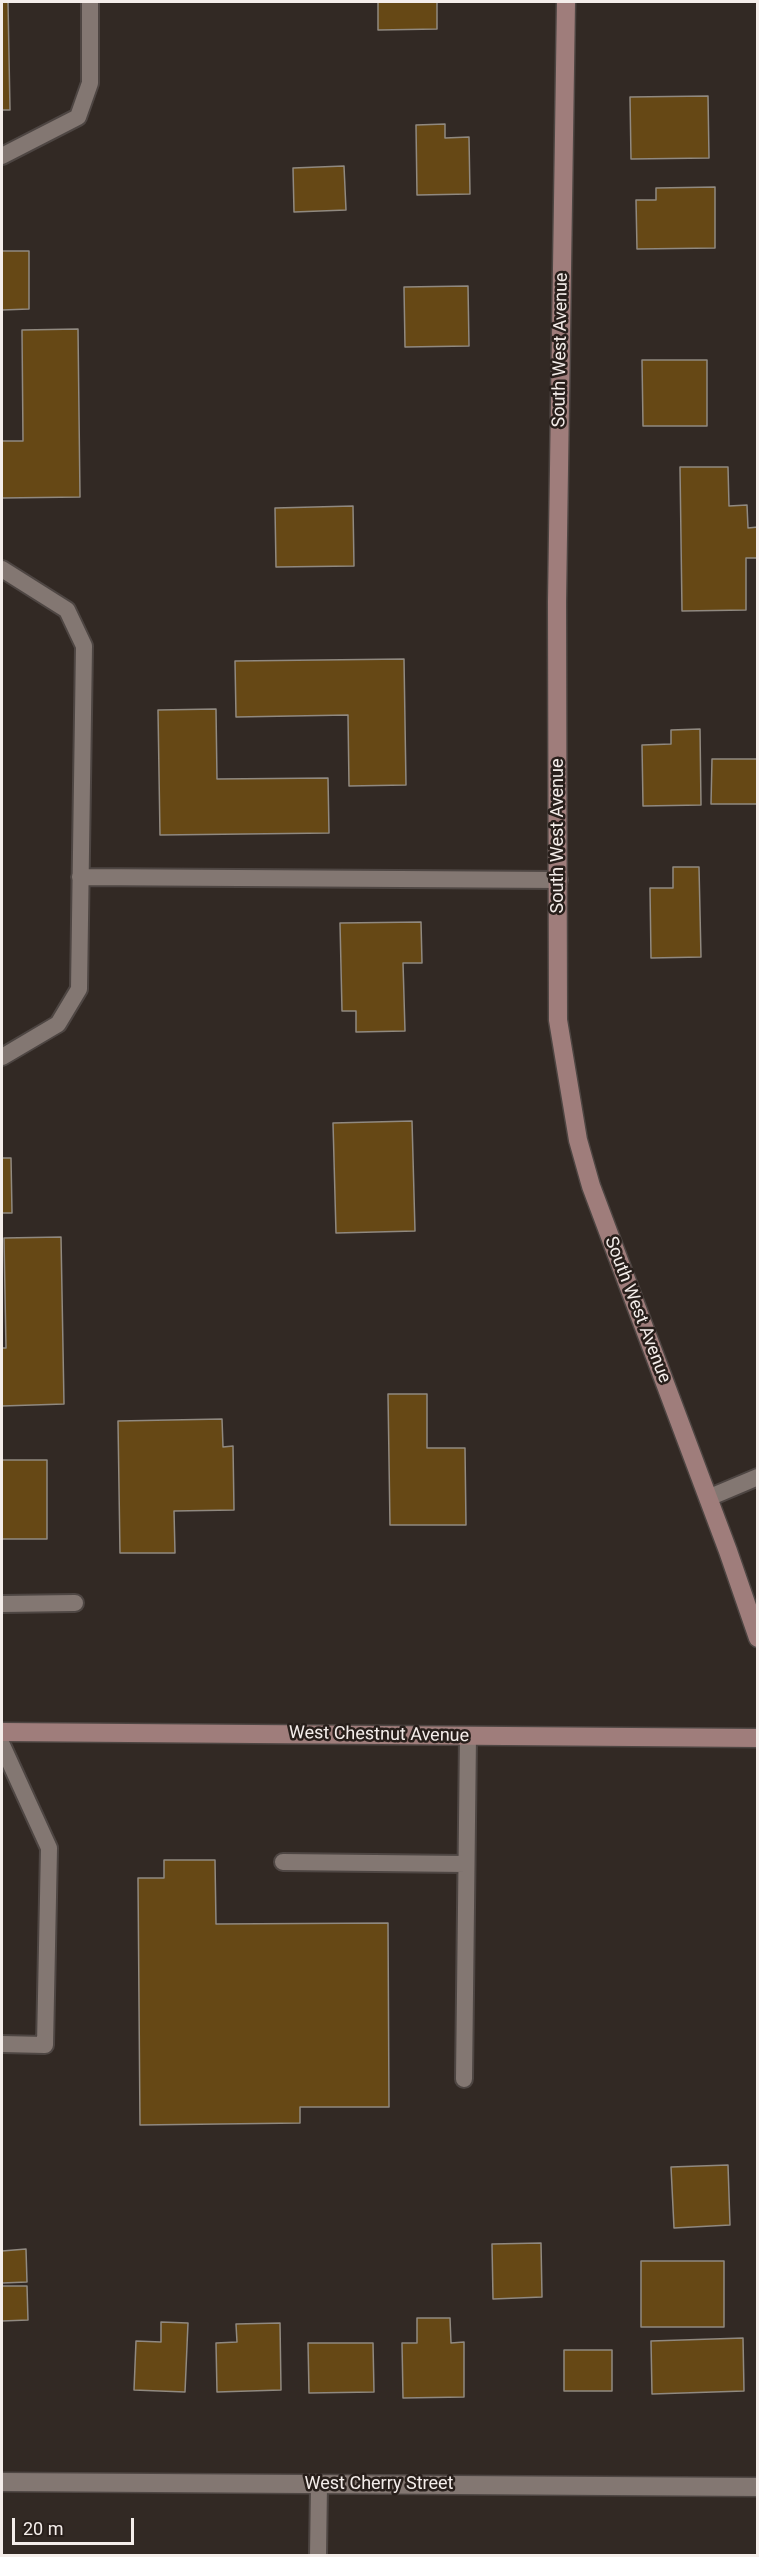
<!DOCTYPE html>
<style>
body{margin:0}
#map{position:relative;width:759px;height:2557px;overflow:hidden;background:#322924;font-family:Roboto,sans-serif}
canvas{display:block}
.frame{position:absolute;inset:0;border:3px solid #f4edea;pointer-events:none}
.scale{position:absolute;left:12px;top:2518px;width:122px;height:27px;box-sizing:border-box;border:3px solid #f4edea;border-top:0;padding-left:8px;font-size:18px;line-height:21px;white-space:nowrap;color:#f4edea;-webkit-text-stroke:4px #281f1b;paint-order:stroke}
</style>
<div id="map">
<canvas width="759" height="2557"></canvas>
<div class="frame"></div>
<div class="scale">20 m</div>
</div>
<script>
const context = document.querySelector('canvas').getContext('2d');
context.lineJoin = 'round';
function paint(path, color) { context.fillStyle = color; context.fill(path, 'evenodd'); }
function stroke(path, color, width, dash) { context.strokeStyle = color; context.lineWidth = width; context.lineCap = dash ? 'butt' : 'round'; context.setLineDash(dash || []); context.stroke(path); }
function write(font, color, halo, rows, align = 'center') {
  context.font = font + ' Roboto,sans-serif'; context.lineWidth = 5; context.setLineDash([]); context.textBaseline = 'middle'; context.strokeStyle = halo; context.fillStyle = color; for (const [text, x, y, turn = 0] of rows) {
    context.save(); context.translate(x, y); context.rotate((+turn || 0) * Math.PI / 180); context.textAlign = isNaN(turn) ? turn : align; if (halo) context.strokeText(text, 0, 0); context.fillText(text, 0, 0); context.restore();
  }
}
const building = new Path2D(`
 M2,2H8L10,110H2Z
 M378,2H437V29L378,30Z
 M708,96L709,158L631,159L630,97Z
 M445,124V138L469,137L470,194L417,195L416,125Z
 M344,166L346,210L294,212L293,168Z
 M715,187V248L637,249L636,200H656V188Z
 M2,251H29V309L2,310Z
 M468,286L469,346L405,347L404,287Z
 M78,329L80,497L2,498V441H23L22,330Z
 M642,360H707V426H643Z
 M680,467H728L729,506L747,505L748,528L758,527V558H746V610L682,611Z
 M353,506L354,566L276,567L275,508Z
 M404,659L406,785L349,786L348,715L236,717L235,661Z
 M216,709L217,779L328,778L329,833L160,835L158,710Z
 M700,729L701,805L643,806L642,745L671,744V730Z
 M712,759H758V804H711Z
 M673,867H699L701,957L651,958L650,888H673Z
 M421,922L422,963H403L405,1031L356,1032V1011H342L340,923Z
 M412,1121L415,1231L336,1233L333,1123Z
 M2,1158H11L12,1213H2Z
 M61,1237L64,1404L2,1406V1348H6L4,1238Z
 M388,1394H427V1448H465L466,1525H390Z
 M222,1419L223,1447L233,1446L234,1510L174,1511L175,1553H120L118,1421Z
 M2,1460H47V1539H2Z
 M164,1860H215L216,1924L388,1923L389,2107H300V2123L140,2125L138,1878H164Z
 M728,2165L730,2225L674,2228L671,2167Z
 M541,2243L542,2297L493,2299L492,2244Z
 M26,2249L27,2282L2,2283V2251Z
 M641,2261H724V2327H641Z
 M2,2286H27L28,2320L2,2321Z
 M417,2318H450L451,2343L464,2342V2397L403,2398L402,2343H417Z
 M161,2322L188,2323L185,2392L134,2390L136,2341L161,2342Z
 M280,2323L281,2390L217,2392L216,2343L237,2342L236,2324Z
 M743,2338L744,2391L652,2394L651,2341Z
 M308,2343H373L374,2392L309,2393Z
 M564,2350H612V2391H564Z`);
const lane = new Path2D(`
 M2,156L78,117L90,83V2
 M2,569L67,610L84,646L79,989L58,1024L2,1057
 M80,877L559,880
 M708,1498L758,1477
 M2,1604L75,1603
 M2,1745L49,1848L45,2045L2,2044
 M283,1862L466,1864
 M464,2079L468,1736
 M318,2556L319,2484`);
const street = new Path2D(`
 M2,2482L758,2487`);
const secondary = new Path2D(`
 M566,2L557,602L558,1020L578,1140L591,1186L728,1551L758,1638
 M2,1732L758,1738`);
const streetNames = [
 ["South West Avenue",561,350,-89],
 ["South West Avenue",558,836,-90],
 ["South West Avenue",637,1310,69],
 ["West Chestnut Avenue",379,1735,1],
 ["West Cherry Street",379,2484]
];
paint(building, '#664815');
stroke(building, '#908980', 1.5);
stroke(lane, '#4e4643', 20);
stroke(street, '#4e4643', 21);
stroke(secondary, '#4e4643', 21);
stroke(lane, '#837772', 16);
stroke(street, '#837772', 18);
stroke(secondary, '#9f7d7b', 18);
write('18px', '#f4edea', '#281f1b', streetNames);
</script>
